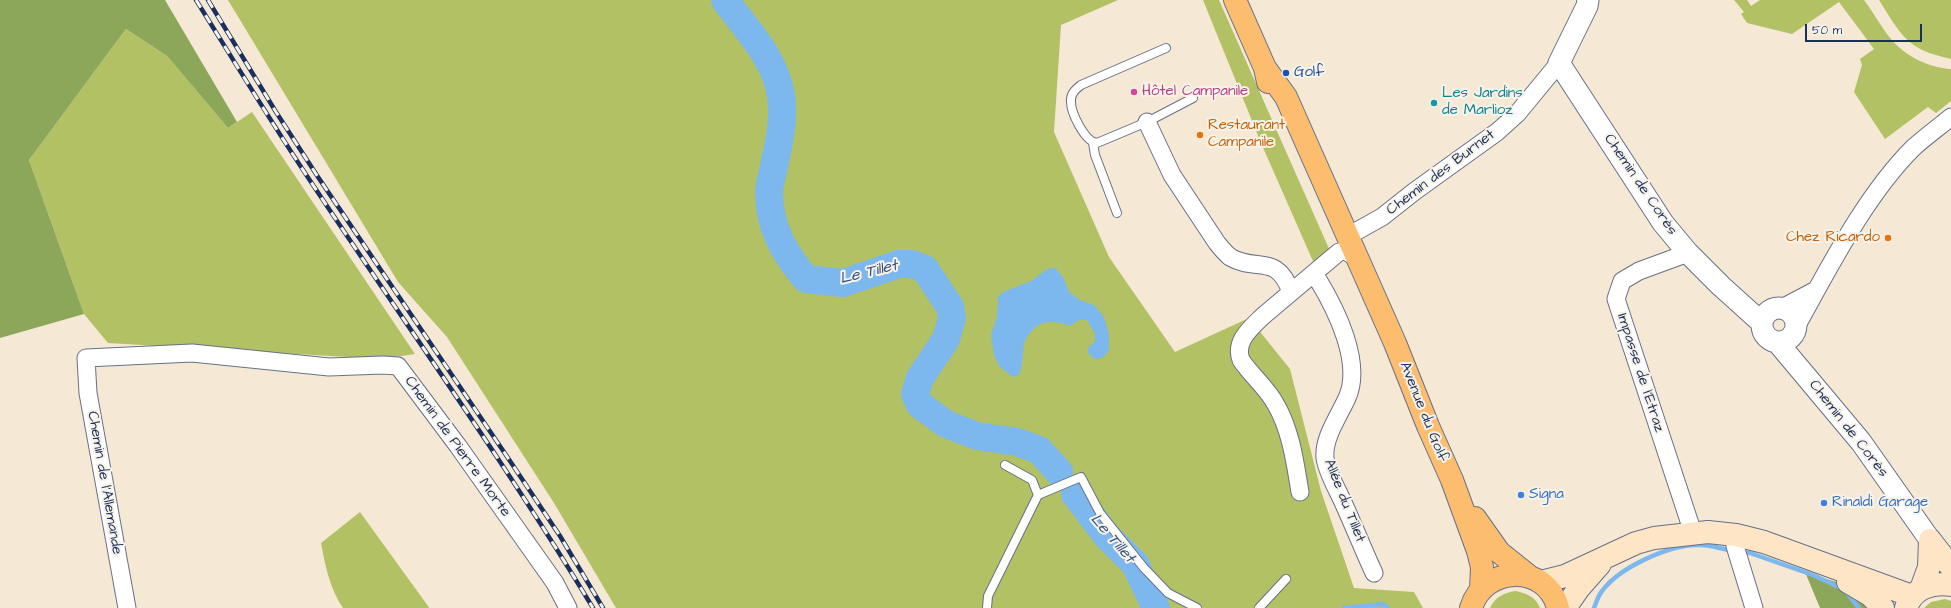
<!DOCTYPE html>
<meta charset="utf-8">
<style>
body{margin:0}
#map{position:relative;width:1951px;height:608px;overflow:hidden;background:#f5e9d5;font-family:"Architects Daughter",sans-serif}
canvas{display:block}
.scale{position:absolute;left:1805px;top:24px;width:117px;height:18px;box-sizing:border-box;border:2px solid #1b2f5e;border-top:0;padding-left:5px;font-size:12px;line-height:14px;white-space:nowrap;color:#1b2f5e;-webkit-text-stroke:3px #f7f3e8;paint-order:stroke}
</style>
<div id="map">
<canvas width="1951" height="608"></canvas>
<div class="scale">50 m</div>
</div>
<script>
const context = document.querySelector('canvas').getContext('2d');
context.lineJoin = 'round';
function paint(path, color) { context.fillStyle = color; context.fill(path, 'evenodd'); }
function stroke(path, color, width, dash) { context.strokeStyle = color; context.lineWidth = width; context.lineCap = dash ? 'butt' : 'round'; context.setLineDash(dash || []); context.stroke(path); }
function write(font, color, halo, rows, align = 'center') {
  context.font = font + ' "Architects Daughter",sans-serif'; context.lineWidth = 4; context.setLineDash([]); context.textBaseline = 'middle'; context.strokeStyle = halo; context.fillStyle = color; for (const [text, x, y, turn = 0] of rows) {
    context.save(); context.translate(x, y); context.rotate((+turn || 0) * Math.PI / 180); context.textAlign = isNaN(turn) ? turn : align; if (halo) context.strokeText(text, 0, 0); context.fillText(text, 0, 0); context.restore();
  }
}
const green = new Path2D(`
 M228,0H1118L1061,25L1054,132L1109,257L1175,352L1249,318L1290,369L1321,491L1354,588L1414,592L1423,608H616L554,503L447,337L398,282Z
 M1203,0H1219L1330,251L1316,268L1261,143Z
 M1734,0H1747L1751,6L1760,0H1864C1874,13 1881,27 1891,39C1905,56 1929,68 1951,69V101L1936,113L1928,107L1885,139L1854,92L1862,65L1860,59L1874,49L1839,2L1792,34L1747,23L1741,14L1744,12Z
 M1879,0H1951V59C1906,49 1902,36 1879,0Z
 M126,29L167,56L228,128L252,112L415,354L382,359L108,343L84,314L29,160Z
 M360,512L428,606L429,608H343C330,589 325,565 321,543Z
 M1515,591C1526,593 1536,597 1540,608H1490C1495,597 1504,593 1515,591Z
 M1945,599L1951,601V608H1924L1931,602Z`);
const forest = new Path2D(`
 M0,0H165L237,122L228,128L167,56L126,29L29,160L84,314L0,338Z
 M1805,572L1861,590L1872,608H1820Z`);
const water = new Path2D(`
 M1055,268L1063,277L1069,292L1080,300L1094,305L1104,317L1109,334V351L1102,358L1094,359L1088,353V348L1095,341V334L1087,320H1079L1070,326C1051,319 1035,320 1025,341C1022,347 1024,364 1019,375L1013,377L999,366L994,355L991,335L997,316L998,297L1003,292L1031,281L1047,269Z`);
const stream = new Path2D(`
 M1741,552L1750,553L1813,575L1845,590L1859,608
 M1344,608L1383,604L1388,608
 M1594,608C1596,603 1598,596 1602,591C1620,567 1670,544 1700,545C1711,545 1722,549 1733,551`);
const river = new Path2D(`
 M725,0C746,29 776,59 781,96C785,121 778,146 773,171C772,177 769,185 769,192C769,227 784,253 806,279L843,283L899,264H912L925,269L950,307L952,318L946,339L920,378L915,394L920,405L946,424L977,436L1017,442L1039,450L1059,472
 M1075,494L1107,536L1135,564L1156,608`);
const service = new Path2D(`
 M1166,48L1081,85C1076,89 1071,93 1071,100C1070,112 1085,142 1097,143L1147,122L1193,98
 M1093,143L1095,155L1117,213
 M1038,495L1081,477L1100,513L1144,568L1168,593L1197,608
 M987,608L988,596L1038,495L1032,480L1005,465
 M1259,608L1286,579`);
const minor = new Path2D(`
 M1147,122L1172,175L1217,243C1221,248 1225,253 1230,257C1257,273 1276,252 1291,292
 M1348,236L1382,217L1415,191L1497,132L1517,114L1559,63
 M1688,253L1639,271L1622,281L1616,299L1693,533
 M1310,277L1317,278C1336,309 1363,363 1347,398C1339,416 1323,438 1325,458C1327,472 1336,487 1342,500C1353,524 1363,549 1374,573
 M1782,308L1816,290
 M1796,327C1829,268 1865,196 1913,148C1925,137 1939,127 1951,117
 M1300,492C1295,462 1291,430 1275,403C1266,387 1251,375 1241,360C1234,341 1251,328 1263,316L1339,252L1345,251L1354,256L1359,264
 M1736,535L1735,546L1754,608
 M127,608L88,393L86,358L192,353L329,367L383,365L398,366L458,446L555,583L568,608`);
const tertiary = new Path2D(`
 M1588,0L1587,6L1559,63L1663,223L1688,253L1721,286L1762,323
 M1762 325a17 17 0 1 1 34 0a17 17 0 1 1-34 0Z
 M1778,343L1861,442L1930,540`);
const secondary = new Path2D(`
 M1930,540L1951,567
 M1541,582L1565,576L1636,543L1654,538L1708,532L1736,535L1764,542L1912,596
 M1848,582L1870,595L1883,608
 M1921,589L1929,567L1930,540
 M1565,608L1579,588L1600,564
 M1906,608C1913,588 1932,582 1951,585`);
const primary = new Path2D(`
 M1235,0L1265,68L1268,82
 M1265,68L1286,97L1395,343L1428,426L1452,480L1478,551L1482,567L1481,589
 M1475,518L1499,552L1529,576
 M1471,608C1484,565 1547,563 1558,608`);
const rail = new Path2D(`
 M196,0C234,61 271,122 311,182C405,324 505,462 593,608
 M208,0L276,112L318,177L506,455L560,536L603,608`);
const markers = [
 [1286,73,4,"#1a4fb4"],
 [1134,92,4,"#d1479c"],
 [1434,103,4,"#0f9aa8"],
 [1200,135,4,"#e8710a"],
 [1888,238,4,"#e8710a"],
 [1521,495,4,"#3f7fe0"],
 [1824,503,4,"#3f7fe0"]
];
const transitNames = [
 ["Golf",1294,73]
];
const hotelNames = [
 ["Hôtel Campanile",1142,92]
];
const cultureNames = [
 ["Les Jardins",1442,94],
 ["de Marlioz",1442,111]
];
const foodNames = [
 ["Restaurant",1208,126],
 ["Campanile",1208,143],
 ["Chez Ricardo",1880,238,"right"]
];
const streetNames = [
 ["Chemin des Burnet",1441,173,-37],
 ["Chemin de Corès",1640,185,56],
 ["Impasse de l'Etraz",1640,373,72],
 ["Avenue du Golf",1423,412,68],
 ["Chemin de Corès",1848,429,52],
 ["Chemin de Pierre Morte",457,447,54],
 ["Chemin de l'Allemande",104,483,80],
 ["Allée du Tillet",1344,501,68]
];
const shopNames = [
 ["Signa",1529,495],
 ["Rinaldi Garage",1832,503]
];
const waterNames = [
 ["Le Tillet",869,273,-14],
 ["Le Tillet",1112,539,49]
];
paint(green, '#b2c164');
paint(forest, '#8da75a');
paint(water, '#7cb8ee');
stroke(stream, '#7cb8ee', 4.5);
stroke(river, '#7cb8ee', 28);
stroke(service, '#677088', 10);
stroke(minor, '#677088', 19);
stroke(tertiary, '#677088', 23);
stroke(secondary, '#677088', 24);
stroke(primary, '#677088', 24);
stroke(service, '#fff', 8);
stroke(minor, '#fff', 17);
stroke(tertiary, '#fff', 21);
stroke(secondary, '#fee5c5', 22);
stroke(primary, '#fcbd6e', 22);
stroke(rail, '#1b2f5e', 4.5);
stroke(rail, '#f7f3e8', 3, [9]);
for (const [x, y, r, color] of markers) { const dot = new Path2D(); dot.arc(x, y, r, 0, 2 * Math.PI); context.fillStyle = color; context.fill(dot); stroke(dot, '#f7f3e8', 1.5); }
write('15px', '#164399', '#f7f3e8', transitNames, 'left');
write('15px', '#b23c85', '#f7f3e8', hotelNames, 'left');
write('15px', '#0d838f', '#f7f3e8', cultureNames, 'left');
write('15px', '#c56008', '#f7f3e8', foodNames, 'left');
write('15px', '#1b2f5e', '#f7f3e8', streetNames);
write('15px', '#366cbe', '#f7f3e8', shopNames, 'left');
write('italic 16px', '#335182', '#f7f3e8', waterNames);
</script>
